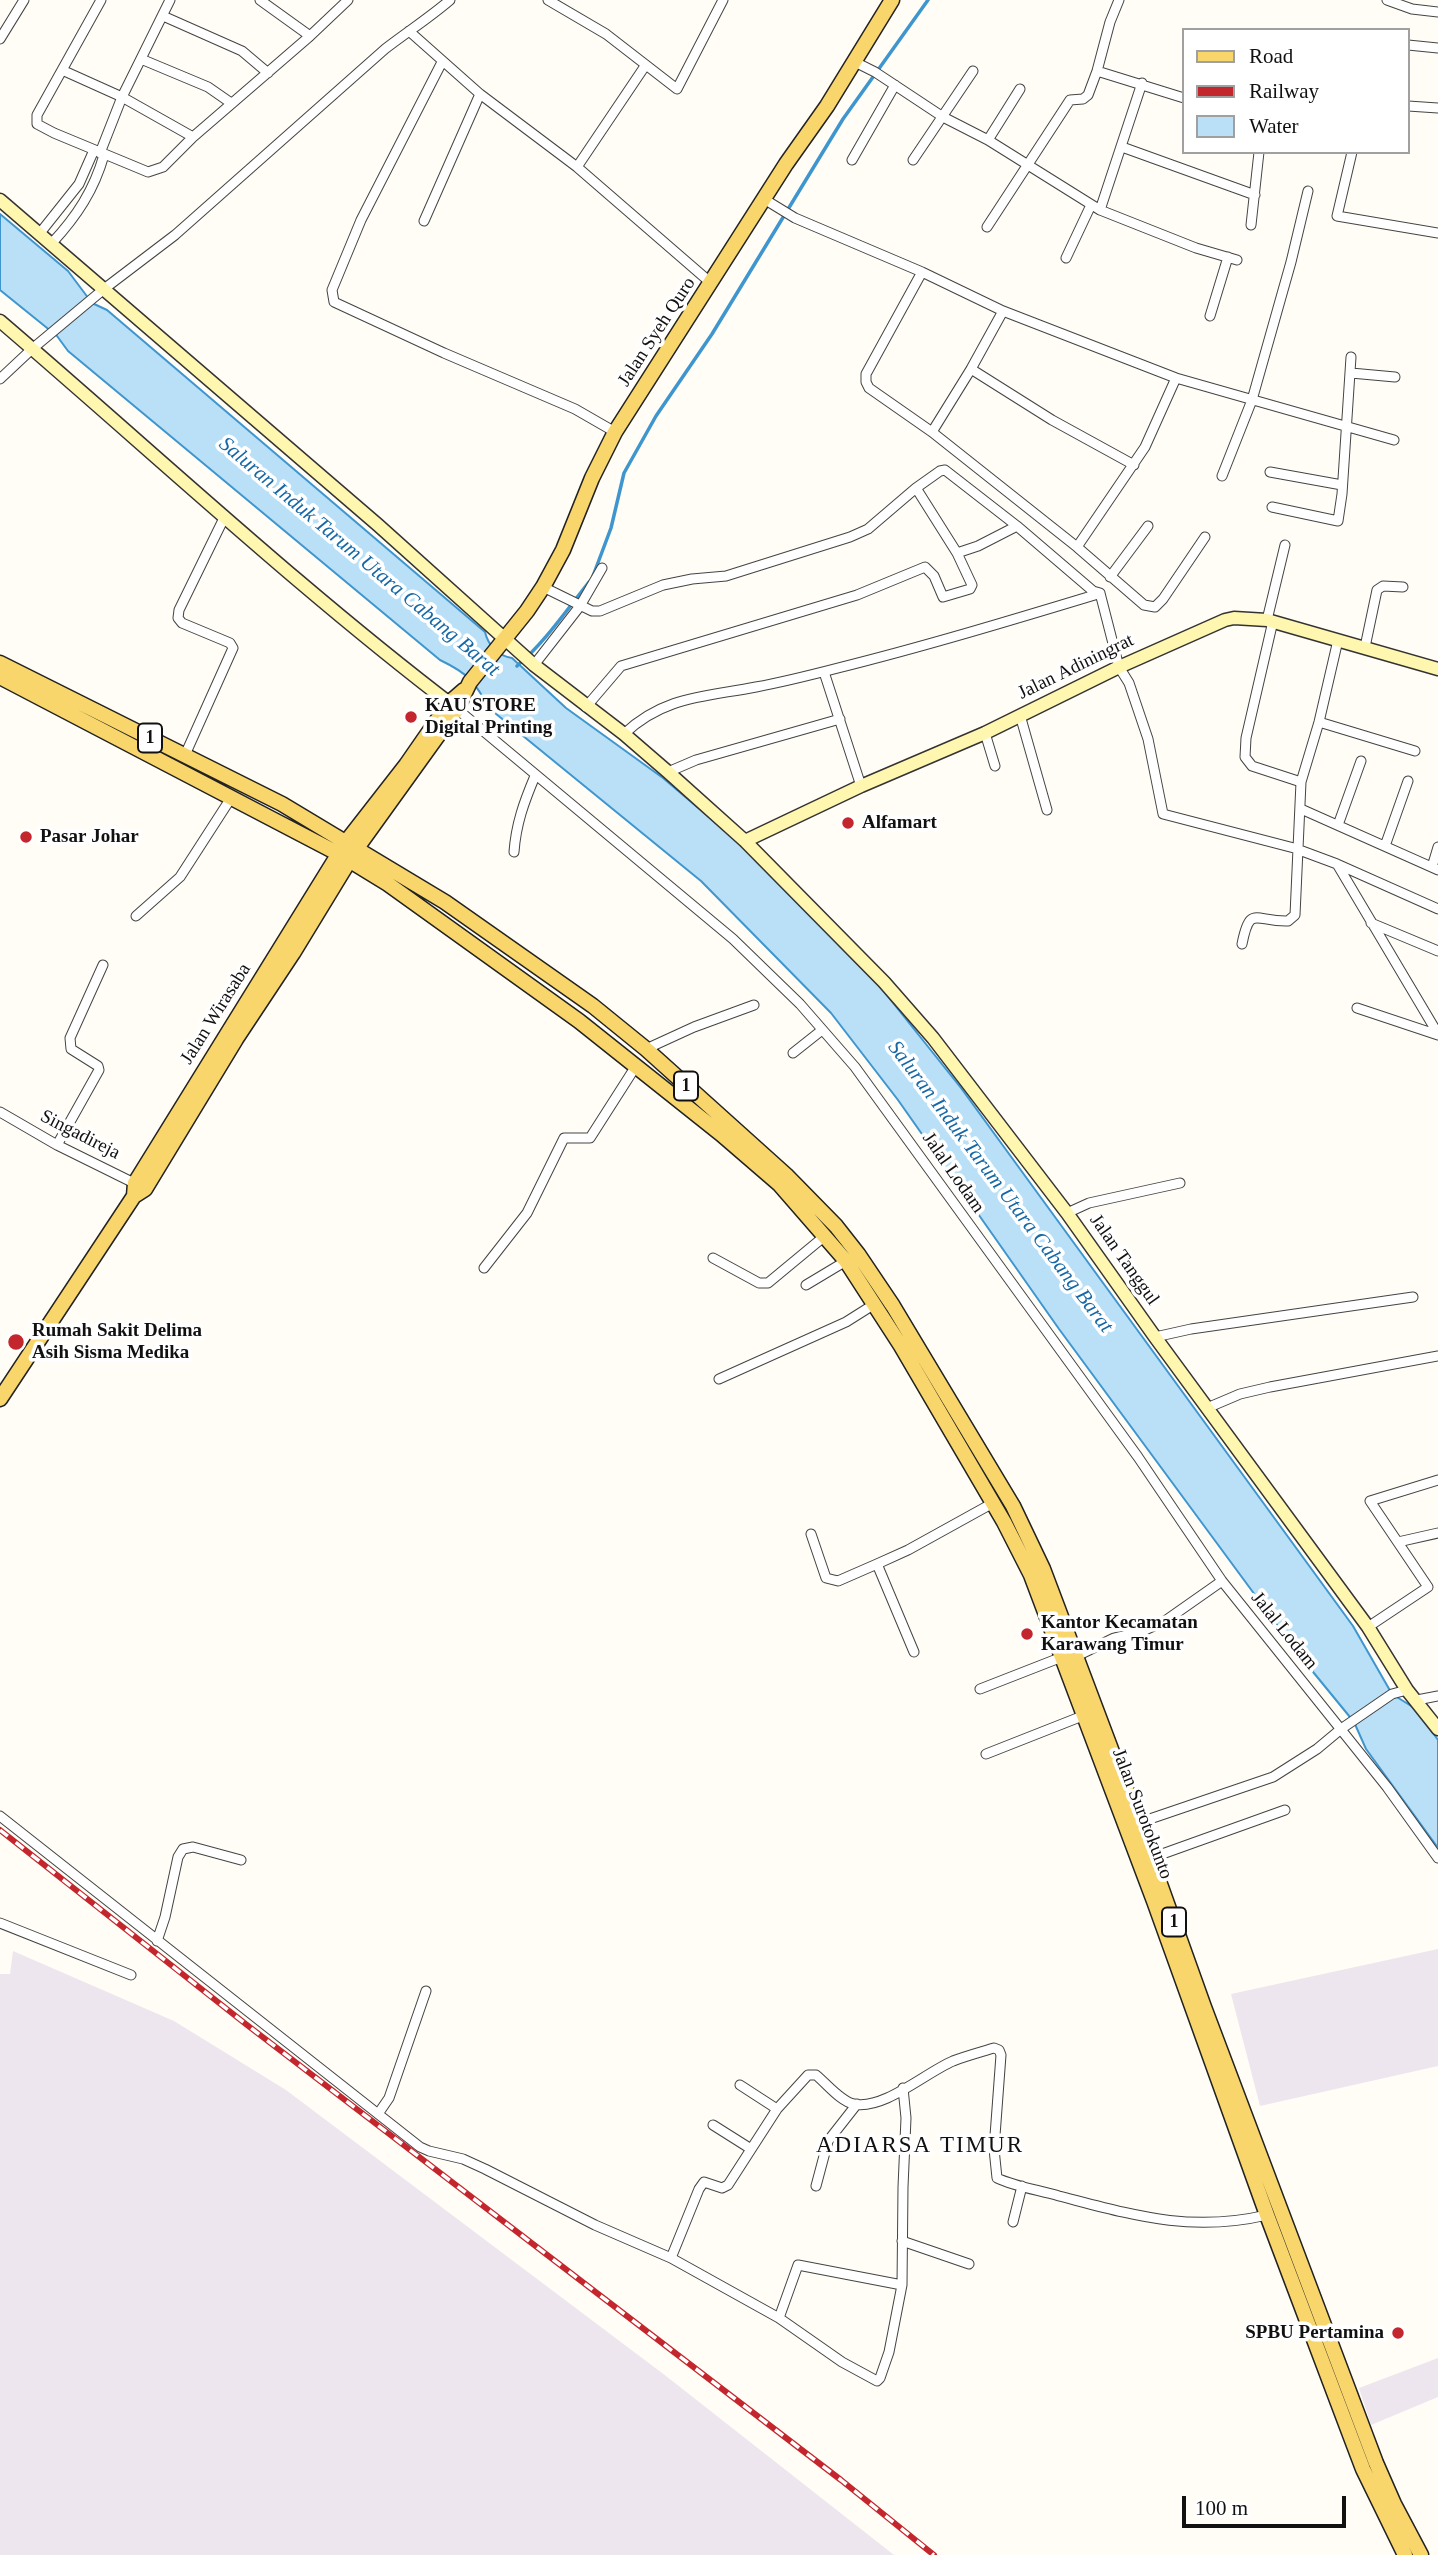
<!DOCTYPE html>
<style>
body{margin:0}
#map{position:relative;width:1438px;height:2555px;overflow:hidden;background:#fffdf5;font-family:Georgia,serif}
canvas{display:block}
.legend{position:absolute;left:1182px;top:28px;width:228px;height:126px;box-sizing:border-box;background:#fff;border:2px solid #a0a0a0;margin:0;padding:9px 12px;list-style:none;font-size:21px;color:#111}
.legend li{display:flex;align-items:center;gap:14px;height:35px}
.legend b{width:35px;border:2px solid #a0a0a0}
.scale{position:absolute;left:1182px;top:2496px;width:164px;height:32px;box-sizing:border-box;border:4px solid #111;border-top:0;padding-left:9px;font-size:21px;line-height:24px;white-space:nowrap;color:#111;-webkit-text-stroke:5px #fff;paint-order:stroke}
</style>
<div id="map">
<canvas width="1438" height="2555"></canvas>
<ul class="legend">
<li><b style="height:9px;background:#f9d66b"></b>Road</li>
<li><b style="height:9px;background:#c4262e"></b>Railway</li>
<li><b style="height:19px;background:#b9e0f7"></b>Water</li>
</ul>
<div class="scale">100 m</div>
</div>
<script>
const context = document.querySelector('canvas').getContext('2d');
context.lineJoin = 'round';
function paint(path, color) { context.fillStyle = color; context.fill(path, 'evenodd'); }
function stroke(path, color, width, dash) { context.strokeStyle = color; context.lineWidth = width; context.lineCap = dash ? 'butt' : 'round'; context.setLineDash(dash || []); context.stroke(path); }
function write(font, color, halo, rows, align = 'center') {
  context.font = font + ' Georgia,serif'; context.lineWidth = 7; context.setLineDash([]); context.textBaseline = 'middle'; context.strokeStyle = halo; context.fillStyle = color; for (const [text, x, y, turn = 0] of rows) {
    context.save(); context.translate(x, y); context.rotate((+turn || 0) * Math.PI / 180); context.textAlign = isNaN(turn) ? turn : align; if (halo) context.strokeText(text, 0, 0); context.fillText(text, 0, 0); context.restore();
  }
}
const industrial = new Path2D(`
 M1438,1949V2066L1260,2106L1231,1994Z
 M13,1951L174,2021L286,2090L666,2376L894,2555H0V1974H10Z
 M1438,2358V2397L1371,2425L1359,2388Z`);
const water = new Path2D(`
 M0,214L68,271L92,303L107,310L485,632C488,645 498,656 512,658L566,708L663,778L742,845L882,989L961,1088L1353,1626L1392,1694L1416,1709L1438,1740V1848L1366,1749L1354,1722L1300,1656L1059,1329L898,1100L831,1013L701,881L490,709C474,681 469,674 440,660L68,351L57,336L0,290Z`);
const stream = new Path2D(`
 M593,576L611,528L624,473L656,416L712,334L843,119L928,0
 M517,666C545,642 566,611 589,582`);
const street = new Path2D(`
 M101,0L37,115V124L54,133L148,172L163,167L193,137L310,36L348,0
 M260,0L310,36
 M548,0L606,34L677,89L723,0
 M1387,0L1412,9L1438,12
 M163,16L242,51L268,73
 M409,31L480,94L577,167L711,283
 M0,39L24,0
 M1408,45L1438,48
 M141,59L208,87L231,103
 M442,62L361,220L332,290L334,302L444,353L575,409L615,432
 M855,62L875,72L943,117L988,140L1100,210L1196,248L1237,260
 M62,70L122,97L193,137
 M1097,71L1184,98
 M1408,106L1438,108
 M988,140L1020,89
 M1122,147L1255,195
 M1352,152L1337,216L1438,233
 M100,153L122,97L170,0
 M852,160L895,85
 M913,160L973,71
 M577,167L645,66
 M764,199L795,218L922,272L1003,311L1176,378L1394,440
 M1100,210L1142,83
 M424,221L480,94
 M1251,225L1259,152
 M987,227L1070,100L1083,99L1088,95L1097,71L1110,22L1119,0
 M40,233L79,184L94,150
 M52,243C77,216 94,190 104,155
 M1066,258L1091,205
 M922,272L866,374V382L869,388L932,432L1077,547L1144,605L1155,607L1163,599L1205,537
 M1210,316L1228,257
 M971,369L1052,420L1134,465
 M1351,373L1395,377
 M0,379L32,349L104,289L175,235L385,49C407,32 429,18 450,0
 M932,432L971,369L1003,311
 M1270,472L1342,485
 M1222,476L1252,400L1291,262L1308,191
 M1272,507L1338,521L1342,494L1351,357
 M1077,547L1145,447L1176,378
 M957,553L978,546L1017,526
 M1110,577L1148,526
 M543,587L592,611H600L663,585L692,579L726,576L850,537L868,529L916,488L940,471L945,470L1017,526L1093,591L1100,593
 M1100,593L1119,667L1129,683L1148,739L1163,814L1294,848L1337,864L1438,1034
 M1267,620L1285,545
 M1273,621L1246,738L1245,757L1252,766L1301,782
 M1365,647L1377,590L1383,586L1403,587
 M534,665L580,606L602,568
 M824,672L861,786
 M586,707L621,666L857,595L925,567L934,576L943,597L970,589L972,585L957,553L916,488
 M457,709L733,939L800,1004L855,1067L1138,1457L1222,1581L1387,1787L1438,1858
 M1020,715L1047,810
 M1319,722L1415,751
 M985,733L995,766
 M624,734C664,696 705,697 756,687C783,682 811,675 838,668C926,646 1012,620 1098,594
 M185,755L233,648L230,643L182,623L178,618L179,610L225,516
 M668,772L696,760L840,719
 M1301,809L1438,870
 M1338,825L1361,761
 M1385,846L1408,781
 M514,852C516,824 524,802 535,776
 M1337,864L1438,909
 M1432,867L1438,847
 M136,916L180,877L231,798
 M1371,923L1438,951
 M1242,944C1250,904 1255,922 1288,921L1295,915L1301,782L1319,722L1338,640
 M1357,1008L1438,1035
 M646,1049L694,1027L754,1005
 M793,1053L822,1030
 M0,1112L57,1145L138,1185
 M57,1145L99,1070L98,1066L71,1049L70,1038L103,965
 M1067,1213L1089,1203L1180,1183
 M713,1258L759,1283H768L826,1235
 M484,1268L527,1213L564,1138H590L636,1066
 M806,1285L846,1261
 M1155,1337L1191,1329L1413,1297
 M719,1379L846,1322L873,1305
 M1207,1408L1240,1394L1270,1387L1438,1356
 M811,1534L826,1578L838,1581L877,1564L908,1550L993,1503
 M1398,1542L1438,1533
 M877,1564L914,1652
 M1368,1627L1428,1587L1370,1501L1438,1480
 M1077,1656L1114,1638L1143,1631L1165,1621L1222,1581
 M980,1689L1062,1657
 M1417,1700L1438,1696
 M986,1754L1085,1715
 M0,1816L420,2147L429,2151L463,2159L485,2169L595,2225L671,2258L779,2318L842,2362L877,2381L880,2378L889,2352L902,2285L903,2187L906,2118L903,2088
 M1138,1823L1273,1777L1317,1749L1341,1729L1392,1694L1407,1690
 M1151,1858L1285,1810
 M0,1923L131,1975
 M157,1941L165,1917L178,1857L183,1849L193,1847L241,1860
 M740,2085L777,2109
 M378,2114L389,2098L426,1991
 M713,2125L751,2149
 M816,2186L828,2141L857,2104
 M1013,2222L1022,2186
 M902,2241L969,2264
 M671,2258L699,2189L704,2182L722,2188L728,2185L777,2109L808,2075H816C826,2083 841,2102 854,2104C884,2110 925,2073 953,2061C966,2056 981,2052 994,2048L999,2050L1001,2055L994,2149L997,2178C1016,2187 1039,2190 1059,2196C1133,2215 1190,2233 1267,2215
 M779,2318L798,2265L902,2285`);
const secondary = new Path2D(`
 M0,200L378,525L534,665L624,734L668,772L745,841L884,982L933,1038L1067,1213L1155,1337L1368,1627L1407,1690L1438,1729
 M0,321C152,451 298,588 457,709
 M745,841L861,786L985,733L1119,667L1225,620L1234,618L1267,620L1438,669`);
const primary = new Path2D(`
 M0,663L282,804L445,902L593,1006L646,1049L786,1175L836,1226L858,1254L893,1306L1013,1506L1043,1569L1126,1789L1204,2007L1376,2463L1394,2504L1421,2555
 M0,677L339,854L388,884L579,1021L721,1134L779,1184L846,1261L901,1346L1004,1522L1031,1575L1154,1901L1267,2215L1352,2440L1363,2469L1405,2555
 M134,1196L135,1183L346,842L406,765L449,703L464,690
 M0,1399L134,1196L145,1189L236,1039L293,953L357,848L457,709L470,682L527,611L543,587L563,550L592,478L615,432L786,164L827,106L892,0`);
const rail = new Path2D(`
 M0,1830L247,2025L841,2480L934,2555`);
const markers = [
 [411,717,7,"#c4262e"],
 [848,823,7,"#c4262e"],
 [26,837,7,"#c4262e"],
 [16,1342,9,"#c4262e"],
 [1027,1634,7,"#c4262e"],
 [1398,2333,7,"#c4262e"]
];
const shields = [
 [150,738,24],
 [686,1086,24],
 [1174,1922,24]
];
const shieldNames = [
 ["1",150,738],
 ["1",686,1086],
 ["1",1174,1922]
];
const streetNames = [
 ["Jalan Syeh Quro",657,332,-57],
 ["Jalan Adiningrat",1076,667,-26],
 ["Jalan Wirasaba",216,1014,-58],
 ["Singadireja",80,1135,27],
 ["Jalal Lodam",953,1173,55],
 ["Jalan Tanggul",1124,1260,55],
 ["Jalal Lodam",1284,1631,51],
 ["Jalan Surotokunto",1142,1814,69]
];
const poiNames = [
 ["KAU STORE",425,706],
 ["Digital Printing",425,728],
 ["Alfamart",862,823],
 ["Pasar Johar",40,837],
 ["Rumah Sakit Delima",32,1331],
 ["Asih Sisma Medika",32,1353],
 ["Kantor Kecamatan",1041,1623],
 ["Karawang Timur",1041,1645],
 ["SPBU Pertamina",1384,2333,"right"]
];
const waterNames = [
 ["Saluran Induk Tarum Utara Cabang Barat",359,557,40],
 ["Saluran Induk Tarum Utara Cabang Barat",1000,1187,53]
];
const quarterNames = [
 ["ADIARSA TIMUR",920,2146]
];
paint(industrial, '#eee6ef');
paint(water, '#b9e0f7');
stroke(water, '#3f96cf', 2);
stroke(stream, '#3f96cf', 3.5);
stroke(street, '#444', 11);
stroke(secondary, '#333', 15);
stroke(primary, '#222', 17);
stroke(street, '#fff', 9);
stroke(secondary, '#fff6b0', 12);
stroke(primary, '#f9d66b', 14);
stroke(rail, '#c4262e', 6);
stroke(rail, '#fff', 3.5, [10]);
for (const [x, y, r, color] of markers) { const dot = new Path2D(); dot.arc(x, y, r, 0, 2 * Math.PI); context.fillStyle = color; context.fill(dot); stroke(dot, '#fff', 2.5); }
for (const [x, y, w] of shields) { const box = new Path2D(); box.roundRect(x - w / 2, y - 14.5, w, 29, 5); context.fillStyle = '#fff'; context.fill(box); stroke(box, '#111', 2); }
write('bold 18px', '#111', null, shieldNames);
write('19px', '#111', '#fff', streetNames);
write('bold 19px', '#111', '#fff', poiNames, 'left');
write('italic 21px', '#1768a6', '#fff', waterNames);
context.letterSpacing = '2px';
write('23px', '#111', '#fff', quarterNames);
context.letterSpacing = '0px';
</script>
